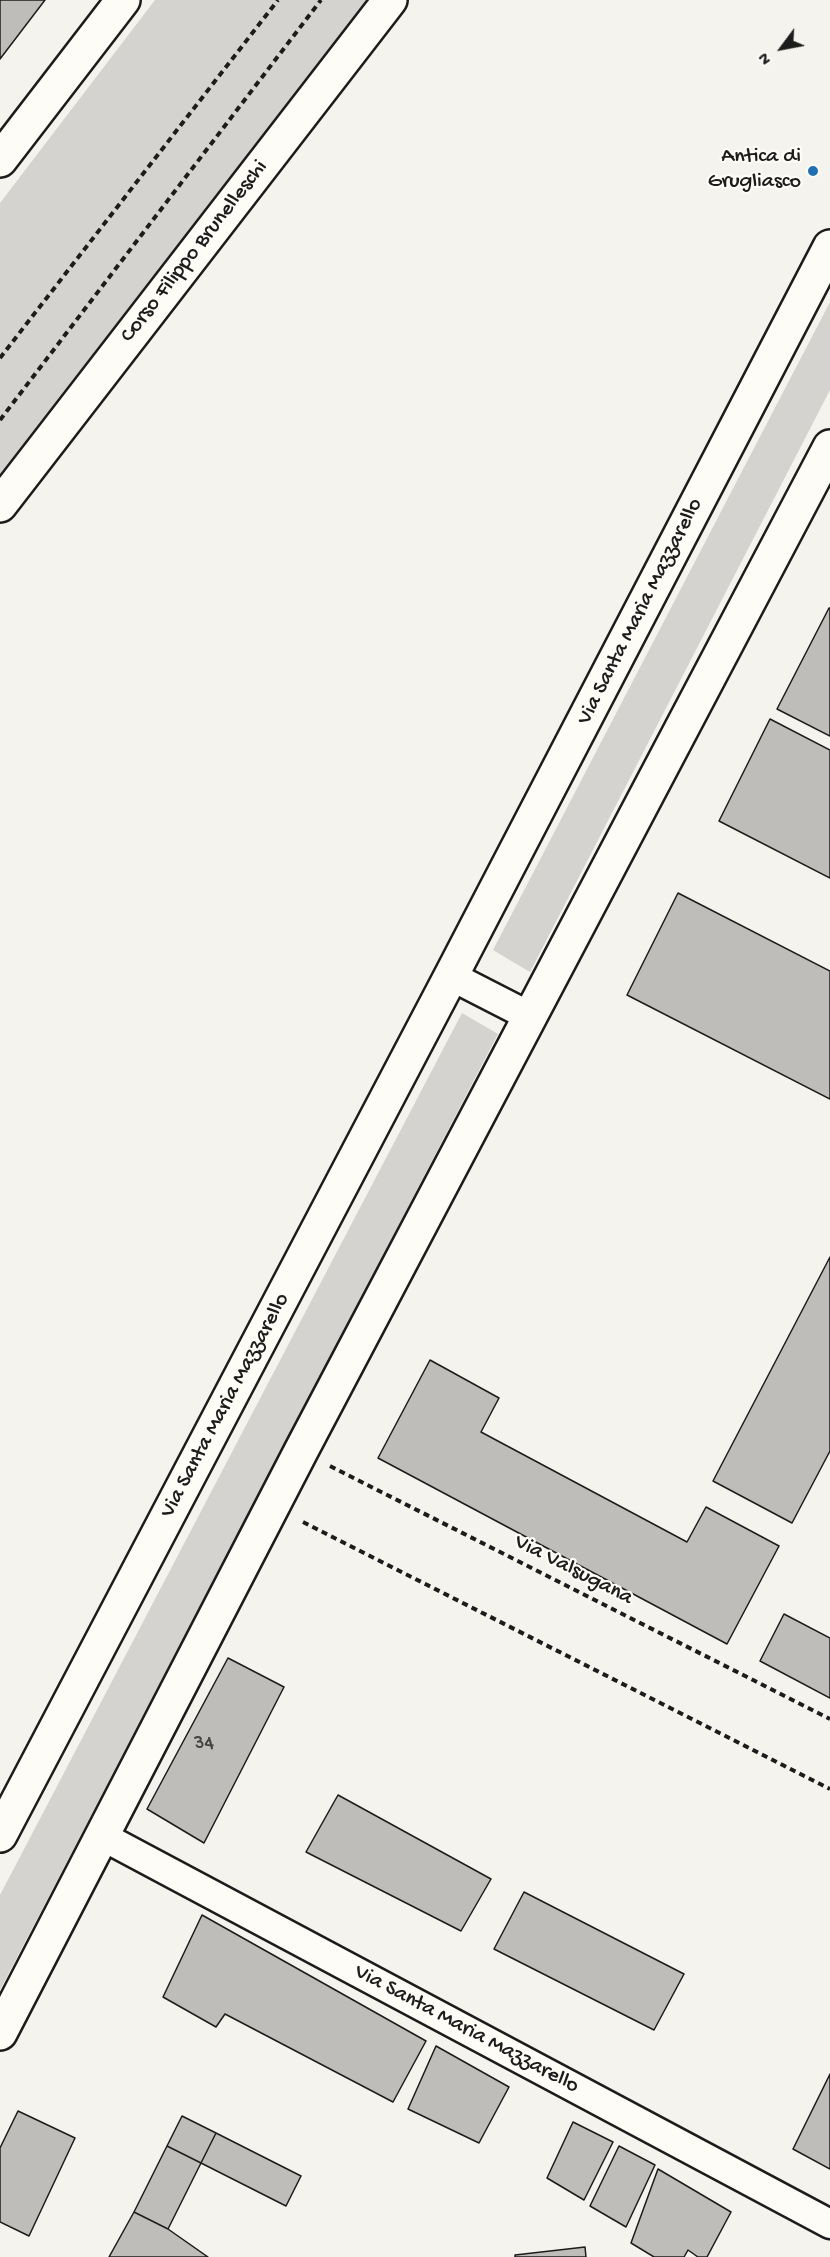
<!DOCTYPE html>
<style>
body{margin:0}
#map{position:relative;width:830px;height:2257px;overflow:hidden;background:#f4f3ee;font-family:"Gochi Hand",sans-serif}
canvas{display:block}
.north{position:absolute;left:752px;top:18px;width:60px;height:60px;-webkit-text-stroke:4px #fdfcf7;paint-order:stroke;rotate:238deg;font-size:16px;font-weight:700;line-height:24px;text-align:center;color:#1c1c1c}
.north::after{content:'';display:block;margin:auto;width:21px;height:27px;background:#1c1c1c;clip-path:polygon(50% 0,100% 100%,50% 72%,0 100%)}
</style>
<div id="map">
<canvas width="830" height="2257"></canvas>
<div class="north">N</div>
</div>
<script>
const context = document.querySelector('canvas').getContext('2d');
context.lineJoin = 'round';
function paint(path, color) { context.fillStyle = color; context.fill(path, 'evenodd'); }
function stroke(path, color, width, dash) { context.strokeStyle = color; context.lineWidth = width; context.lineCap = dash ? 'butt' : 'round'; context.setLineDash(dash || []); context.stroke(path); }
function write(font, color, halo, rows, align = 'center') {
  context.font = font + ' "Gochi Hand",sans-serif'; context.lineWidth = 4.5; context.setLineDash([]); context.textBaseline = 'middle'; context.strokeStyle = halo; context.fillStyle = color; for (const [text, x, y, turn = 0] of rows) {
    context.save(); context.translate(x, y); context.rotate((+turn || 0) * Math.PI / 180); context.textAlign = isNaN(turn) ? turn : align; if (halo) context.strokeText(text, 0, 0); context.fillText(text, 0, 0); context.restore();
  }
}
const green = new Path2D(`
 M155,0H367L0,478V203Z
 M830,302V390L530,972L493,950Z
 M462,1013L498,1034L0,1990V1895Z`);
const building = new Path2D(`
 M0,0H45L0,59Z
 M829,608H830V736L777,709Z
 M770,719L830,750V878L719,821Z
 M678,893L830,971V1099L627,995Z
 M830,1257V1451L792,1523L713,1481Z
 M430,1360L499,1398L481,1432L687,1542L706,1507L779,1546L727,1644L378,1458Z
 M784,1614L830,1638V1698L760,1661Z
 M228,1658L284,1687L204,1843L147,1809Z
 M338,1795L491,1879L461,1931L306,1852Z
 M524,1892L684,1974L654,2030L494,1949Z
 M202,1915L426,2041L393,2102L225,2014L216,2027L163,1997Z
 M436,2046L509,2087L479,2143L408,2109Z
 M830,2074V2169L793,2149Z
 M18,2111L75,2138L29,2236L0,2222V2148Z
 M182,2116L216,2133L201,2163L167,2146Z
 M573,2122L613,2142L584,2200L547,2178Z
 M216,2133L301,2176L286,2206L201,2163Z
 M167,2146L201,2163L168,2229L134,2212Z
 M619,2146L655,2165L626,2227L590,2206Z
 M658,2169L731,2212L707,2257H698L688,2250L684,2257H654L631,2243Z
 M134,2212L168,2229L208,2257H109Z
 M585,2247L586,2257H515V2255Z`);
const path = new Path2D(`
 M0,358L278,0
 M0,420L321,0
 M330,1466L830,1719
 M303,1522L830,1789`);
const street = new Path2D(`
 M451,976L531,1017
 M102,1836L830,2224`);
const secondary = new Path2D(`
 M0,160L123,0
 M0,505L390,0
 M0,1835L451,976L830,247
 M0,2033L301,1451L830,447`);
const markers = [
 [813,171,6,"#1f6fb2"]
];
const numberNames = [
 ["34",204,1745]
];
const poiNames = [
 ["Antica di",801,158],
 ["Grugliasco",801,183]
];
const streetNames = [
 ["Corso Filippo Brunelleschi",195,252,-52],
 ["Via Santa Maria Mazzarello",641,612,-63],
 ["Via Santa Maria Mazzarello",226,1406,-62],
 ["Via Valsugana",573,1571,27],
 ["Via Santa Maria Mazzarello",466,2030,28]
];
paint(green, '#d4d3cf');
paint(building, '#bebdba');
stroke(building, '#1c1c1c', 1.5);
stroke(street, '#1c1c1c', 33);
stroke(secondary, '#1c1c1c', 38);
stroke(path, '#1c1c1c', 4, [6, 4.5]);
stroke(street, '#fdfcf7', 28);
stroke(secondary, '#fdfcf7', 33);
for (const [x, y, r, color] of markers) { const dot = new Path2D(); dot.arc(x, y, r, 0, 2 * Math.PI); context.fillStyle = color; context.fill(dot); stroke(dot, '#fdfcf7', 2); }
write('20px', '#444', null, numberNames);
write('22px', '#1c1c1c', '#fdfcf7', poiNames, 'right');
write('22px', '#1c1c1c', '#fdfcf7', streetNames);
</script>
